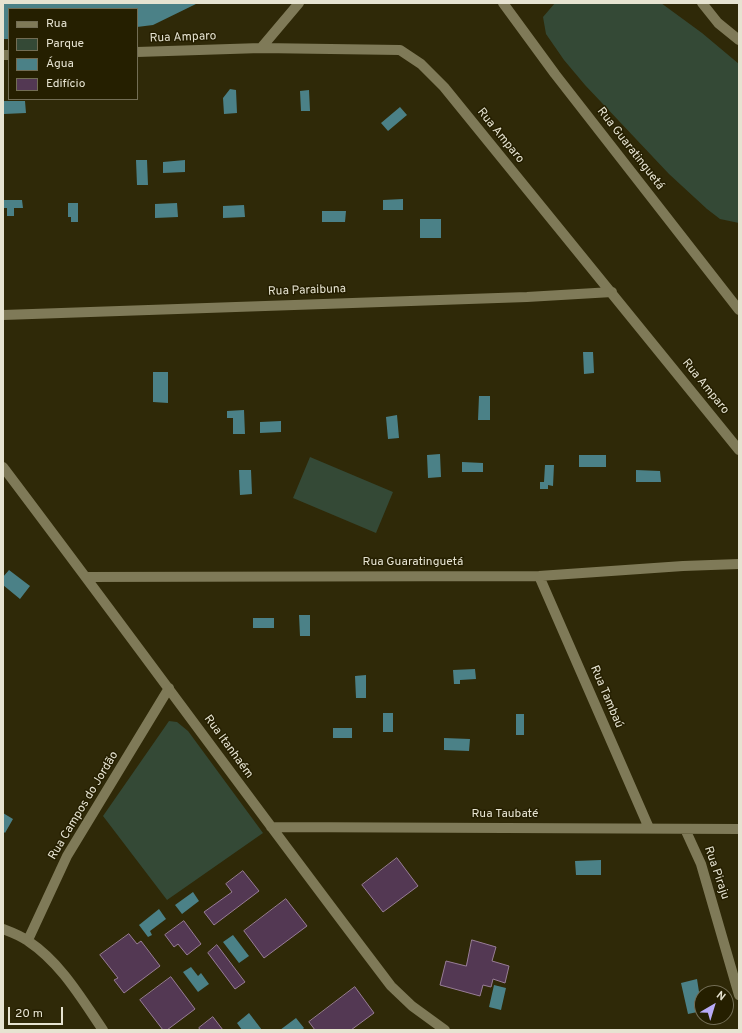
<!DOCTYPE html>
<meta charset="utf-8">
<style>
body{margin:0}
#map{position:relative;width:742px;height:1033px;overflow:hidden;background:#2f2908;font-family:Overpass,sans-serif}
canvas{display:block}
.frame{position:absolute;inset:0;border:4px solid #e6e3d1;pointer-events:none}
.legend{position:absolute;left:8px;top:8px;width:130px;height:92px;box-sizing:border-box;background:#251f00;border:1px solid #726d54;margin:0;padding:5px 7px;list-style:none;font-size:12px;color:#e6e3d1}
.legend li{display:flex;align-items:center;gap:8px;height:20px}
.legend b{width:20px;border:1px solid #726d54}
.north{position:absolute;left:694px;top:985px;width:40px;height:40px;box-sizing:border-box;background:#251f00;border:1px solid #726d54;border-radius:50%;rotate:38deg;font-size:11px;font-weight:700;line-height:16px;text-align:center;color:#e6e3d1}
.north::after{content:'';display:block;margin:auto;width:14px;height:18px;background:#b8abf7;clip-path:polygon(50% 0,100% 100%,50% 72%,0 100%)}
.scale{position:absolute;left:8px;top:1007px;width:55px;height:18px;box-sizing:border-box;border:2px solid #e6e3d1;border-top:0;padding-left:5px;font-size:12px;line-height:14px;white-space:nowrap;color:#e6e3d1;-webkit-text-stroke:3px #251f00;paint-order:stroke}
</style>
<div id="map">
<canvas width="742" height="1033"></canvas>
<div class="frame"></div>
<ul class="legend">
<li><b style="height:5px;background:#7f7a58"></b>Rua</li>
<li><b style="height:11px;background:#344936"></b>Parque</li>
<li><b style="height:11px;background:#4b8187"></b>Água</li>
<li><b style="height:11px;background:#533853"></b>Edifício</li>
</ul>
<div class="north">N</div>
<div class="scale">20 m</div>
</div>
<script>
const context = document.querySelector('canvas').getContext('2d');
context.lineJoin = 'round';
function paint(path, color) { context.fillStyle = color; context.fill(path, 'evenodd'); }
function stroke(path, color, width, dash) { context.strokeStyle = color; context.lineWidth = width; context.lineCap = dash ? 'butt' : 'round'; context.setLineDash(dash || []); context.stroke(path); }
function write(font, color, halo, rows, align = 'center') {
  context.font = font + ' Overpass,sans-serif'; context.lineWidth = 3; context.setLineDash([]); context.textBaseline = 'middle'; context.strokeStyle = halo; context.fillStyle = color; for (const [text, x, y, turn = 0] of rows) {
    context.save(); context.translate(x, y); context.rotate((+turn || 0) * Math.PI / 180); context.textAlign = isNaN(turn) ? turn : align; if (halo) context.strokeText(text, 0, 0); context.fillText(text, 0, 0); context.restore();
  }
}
const green = new Path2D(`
 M555,3H661L702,33L739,64V223L720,219L707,209L669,174L585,85L564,60L546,34L543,17Z
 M310,457L393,492L376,533L293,498Z
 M169,721L177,722L188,731L263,833L167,900L103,816Z`);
const water = new Path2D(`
 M3,3H198L153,25L137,27V9H9V39H3Z
 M230,89L236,90L237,113L224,114L223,98Z
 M309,90L310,111H301L300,91Z
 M4,101H25L26,113L4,114Z
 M400,107L407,115L388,131L381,123Z
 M136,160H147L148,185H137Z
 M185,160V172L163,173V162Z
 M403,199V210H383V200Z
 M3,200H22L23,208H14V216H7V208H3Z
 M68,203H78V222H71V217H68Z
 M177,203L178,217L155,218V204Z
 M244,205L245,217L223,218V206Z
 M322,211H346L345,222H322Z
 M420,219H441V238H420Z
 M583,352H593L594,373L584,374Z
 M153,372H168V403L153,402Z
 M479,396H490V420H478Z
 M244,410L245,434H233V418H227V411Z
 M397,415L399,438L388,439L386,417Z
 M281,421V432L260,433V422Z
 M440,454L441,477L428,478L427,455Z
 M579,455H606V467H579Z
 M462,462L483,463V472H462Z
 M545,465H554L553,486L548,485V489H540V482H544Z
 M239,470H251L252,494L240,495Z
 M636,470L660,471L661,482H636Z
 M9,570L30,586L20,599L3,585V577Z
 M299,615H310V636H300Z
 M253,618H274V628H253Z
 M475,669L476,679L460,680V684H454L453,670Z
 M366,675V698H356L355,676Z
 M383,713H393V732H383Z
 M516,714H524V735H516Z
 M333,728H352V738H333Z
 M444,738L470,739L469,751L444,750Z
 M3,813L13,819L5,833L3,831Z
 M601,860V875H576L575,861Z
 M193,892L199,901L182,914L175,905Z
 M159,909L166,919L150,931L152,935L148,937L139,925Z
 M233,935L249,956L239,963L223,942Z
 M191,967L198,976L201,973L209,984L198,992L183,972Z
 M697,979L702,1011L688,1014L681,983Z
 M494,985L506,988L501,1010L489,1007Z
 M249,1013L262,1030H242L237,1023Z
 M296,1018L304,1028L302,1030H280Z`);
const building = new Path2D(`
 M397,858L418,886L383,912L362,885Z
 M243,871L259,891L214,925L204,912L232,892L226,884Z
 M286,899L307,926L264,958L244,931Z
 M184,921L201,944L187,955L178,944L174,947L165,935Z
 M129,934L137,944L141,941L160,966L124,993L114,980L118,978L100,955Z
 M472,940L496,947L492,961L509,966L505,983L493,979L491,987L483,985L480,996L440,985L446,961L466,966Z
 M217,945L245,982L235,989L208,953Z
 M171,977L195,1009L167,1030H163L140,1000Z
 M355,987L374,1013L351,1030H315L309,1022Z
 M213,1017L223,1030H200L199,1028Z`);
const street = new Path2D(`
 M503,3L555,74L739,310
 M702,3L718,23L739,40
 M261,48L299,3
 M137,52L261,48L400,50L421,64L444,87L739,450
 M3,55H9
 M3,315L527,297L612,292
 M3,467C133,639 260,814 391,986L412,1006L445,1030
 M539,576L649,828
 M86,577L539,576L683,566L739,564
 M271,827L739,829
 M685,829L701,864L739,995
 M3,929C11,932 21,936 28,941C61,963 81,998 103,1030
 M28,940L67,856L169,688`);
const streetNames = [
 ["Rua Amparo",183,38,-2],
 ["Rua Amparo",500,136,51],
 ["Rua Guaratinguetá",630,149,52],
 ["Rua Paraibuna",307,291,-2],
 ["Rua Amparo",705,387,51],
 ["Rua Guaratinguetá",413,563],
 ["Rua Tambaú",606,697,67],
 ["Rua Itanhaém",228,747,54],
 ["Rua Campos do Jordão",84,806,-59],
 ["Rua Taubaté",505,815],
 ["Rua Piraju",716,873,71]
];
paint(green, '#344936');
paint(water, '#4b8187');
paint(building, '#533853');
stroke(building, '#987d97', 1);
stroke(street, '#7f7a58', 10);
write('12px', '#e6e3d1', '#251f00', streetNames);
</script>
